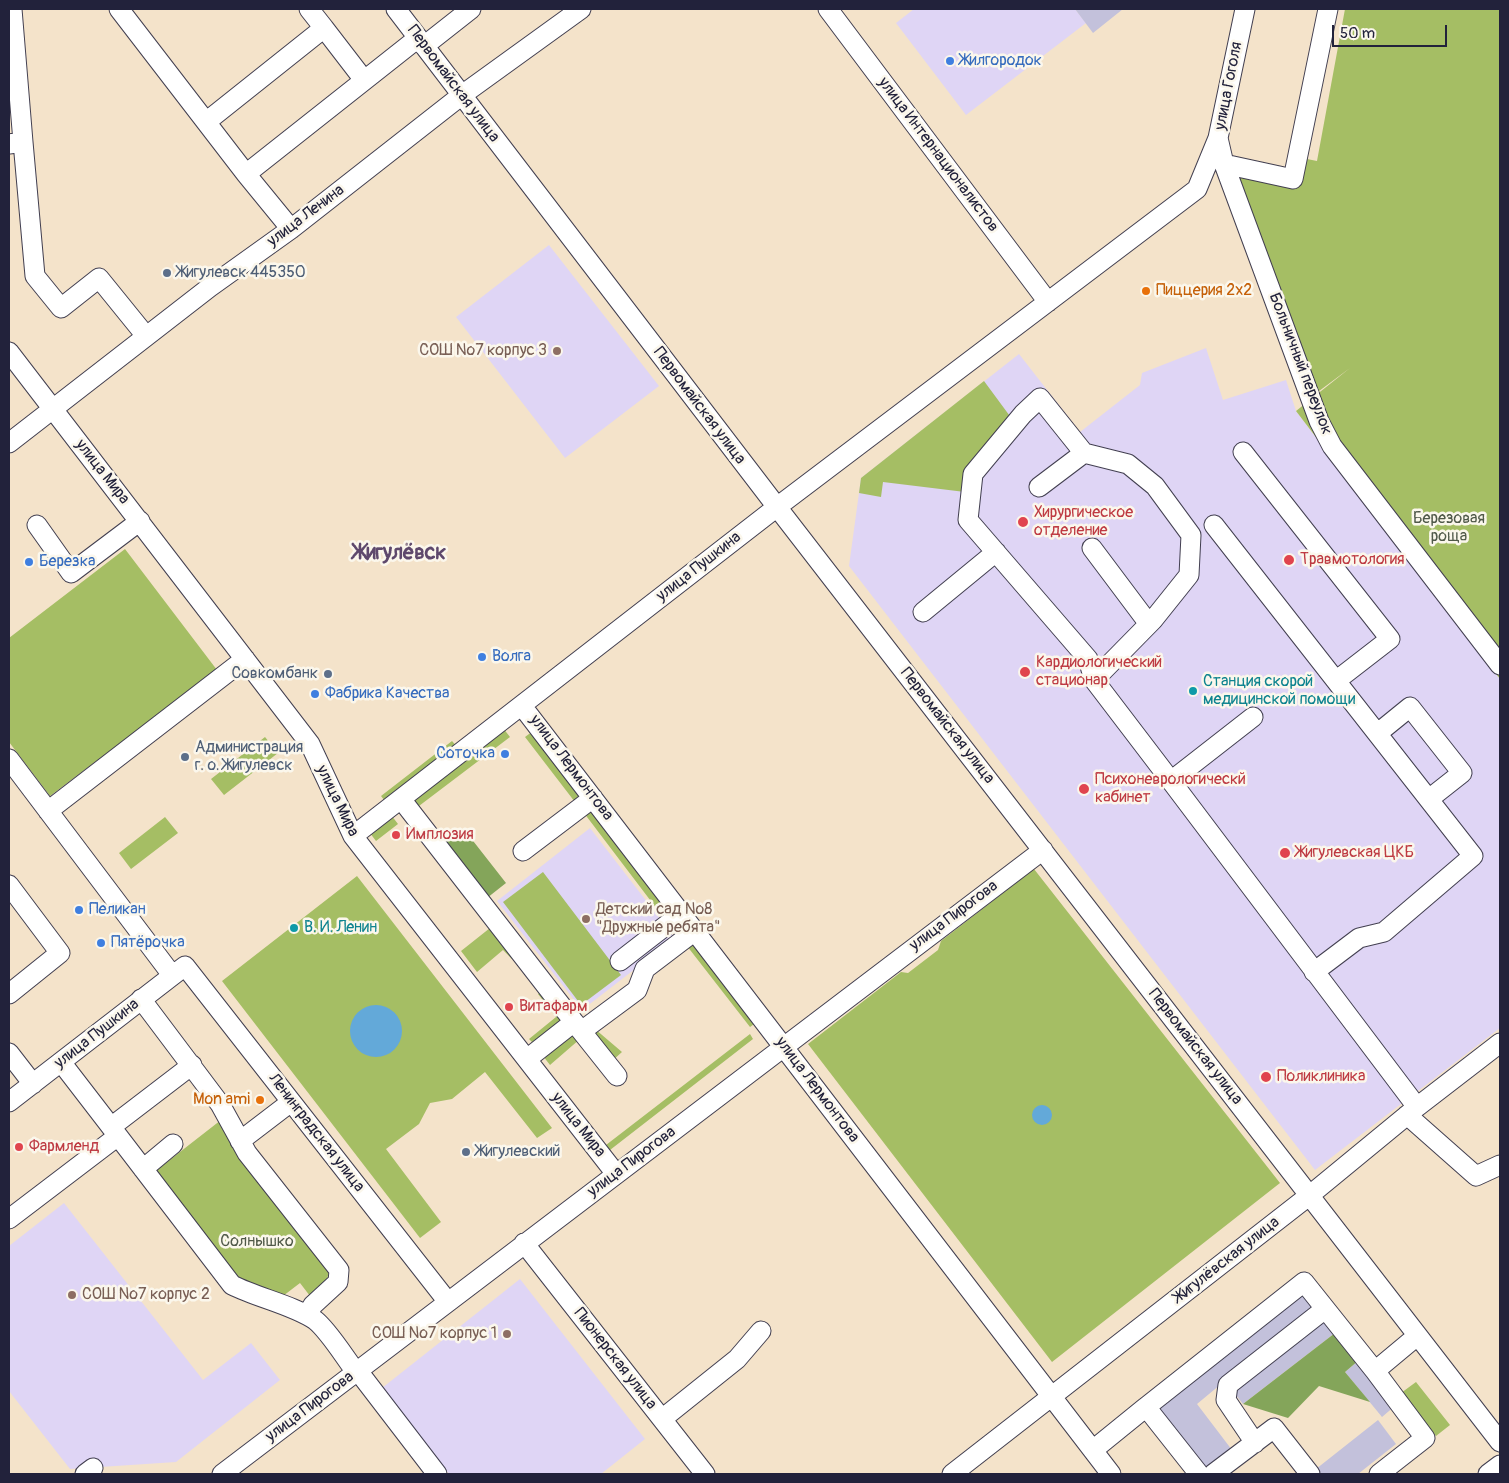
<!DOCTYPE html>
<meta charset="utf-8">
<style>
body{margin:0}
#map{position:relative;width:1509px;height:1483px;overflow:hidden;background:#f4e3ca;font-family:Pangolin,sans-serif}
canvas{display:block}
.frame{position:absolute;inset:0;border:10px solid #22223b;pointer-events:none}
.scale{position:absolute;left:1332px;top:25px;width:115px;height:22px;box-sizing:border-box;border:2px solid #22223b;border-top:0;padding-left:6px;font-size:15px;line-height:18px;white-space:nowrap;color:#22223b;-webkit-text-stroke:4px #fbf7ec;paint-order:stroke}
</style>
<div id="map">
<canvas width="1509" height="1483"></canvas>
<div class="frame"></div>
<div class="scale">50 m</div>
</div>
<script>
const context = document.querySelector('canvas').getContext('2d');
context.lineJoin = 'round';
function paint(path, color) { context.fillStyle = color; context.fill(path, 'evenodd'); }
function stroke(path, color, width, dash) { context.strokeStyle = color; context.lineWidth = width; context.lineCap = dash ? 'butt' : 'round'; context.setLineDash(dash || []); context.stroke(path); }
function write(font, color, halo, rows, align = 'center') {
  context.font = font + ' Pangolin,sans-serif'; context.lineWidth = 5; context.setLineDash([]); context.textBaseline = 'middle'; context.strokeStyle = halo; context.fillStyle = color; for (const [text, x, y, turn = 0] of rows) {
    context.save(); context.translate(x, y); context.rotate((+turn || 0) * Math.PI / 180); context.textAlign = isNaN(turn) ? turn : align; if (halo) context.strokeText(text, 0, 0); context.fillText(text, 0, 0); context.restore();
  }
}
const built = new Path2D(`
 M914,9H1075L1086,23L966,115L896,23Z
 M549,245L659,386L565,458L456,317Z
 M1206,348L1223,400L1286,380L1296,411L1500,679V1028L1315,1170L849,566L861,478L1019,354L1080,432L1140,385L1142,373Z
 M590,828L675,938L582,1010L497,901Z
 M64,1203L203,1380L251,1343L280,1380L176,1462L70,1469L9,1391V1246Z
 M520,1279L645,1439L601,1474H449L382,1388Z`);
const industrial = new Path2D(`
 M1075,9H1123L1093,33Z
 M1302,1290L1317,1309L1303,1316L1197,1404L1232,1450L1207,1471L1155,1405Z
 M1323,1318L1335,1333L1243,1404L1231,1389Z
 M1359,1360L1396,1405L1382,1417L1345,1372Z
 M1378,1420L1396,1444L1358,1474H1320L1316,1469Z`);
const green = new Path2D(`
 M1345,9H1500V679L1296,411L1350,368L1311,397L1224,164L1293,179L1297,157L1317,161Z
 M984,381L1015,423L965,492L883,482L881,497L859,493L861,478Z
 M125,549L217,670L50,796L9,742V638Z
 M503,728L510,737L415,809L408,799Z
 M533,731L586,800L578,806L525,737Z
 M265,737L278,753L224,795L211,779Z
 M452,741L460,750L388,805L381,796Z
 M592,807L674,915L666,921L584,813Z
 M388,811L398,824L376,841L367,829Z
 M165,817L178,833L131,869L119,853Z
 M1034,869L1280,1183L1052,1362L808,1044L901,972L908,973L938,950L941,941Z
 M543,872L621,975L581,1005L503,902Z
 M357,876L552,1128L537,1138L485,1072L452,1099L430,1103L419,1124L386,1149L441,1222L420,1238L222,981Z
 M490,928L518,955L512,959L503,950L477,972L461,951Z
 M694,940L757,1022L750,1027L687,946Z
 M545,989L568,1020L536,1046L529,1039L556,1017L538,994Z
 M595,1029L622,1052L612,1061L591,1041Z
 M573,1030L580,1039L550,1065L543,1056Z
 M750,1034L753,1039L610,1150L606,1145Z
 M221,1120L330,1268L326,1283L310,1296L300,1283L283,1296L233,1278L153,1173Z
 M1416,1382L1450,1425L1436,1436L1401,1393Z`);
const forest = new Path2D(`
 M434,832L470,837L506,883L487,898Z
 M1335,1333L1359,1360L1345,1372L1370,1402L1319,1386L1288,1418L1243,1404Z`);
const water = new Path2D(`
 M350 1031a26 26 0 1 1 52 0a26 26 0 1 1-52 0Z
 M1032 1115a10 10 0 1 1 20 0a10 10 0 1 1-20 0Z`);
const minor = new Path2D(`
 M12,9L23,142
 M119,9L246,174L291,229
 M396,9L777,507L1500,1442
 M828,9L1048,302
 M1245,9L1218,138L1224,164L1319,421L1332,446L1500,665
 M324,28L364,80
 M424,46L471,9
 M206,122L324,28L309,9
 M9,144L23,142L35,276L61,308L99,278L146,336
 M1224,164L1293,179L1328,9
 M246,174L418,38
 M9,352L310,744L353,836L616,1174
 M9,443L210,287L291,229L462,95L581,9
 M1243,452L1390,639L1337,680
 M1039,487L1084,453
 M37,525L71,573L140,521
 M1214,525L1473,856L1384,932L1359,938L1314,972
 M1092,548L1149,624
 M923,612L996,552
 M1094,680L1153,620L1189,575L1191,535L1155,486L1128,464L1084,453L1040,398L1023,414L973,474L968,520L1088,659L1094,680L1171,781
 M522,706L1111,1474
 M1253,717L1171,781L1417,1107
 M1378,733L1410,707L1462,773L1429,799
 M9,759L172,975
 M401,799L574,1022
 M48,811L245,659
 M353,836L777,507L1197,189L1218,138
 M523,851L593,798
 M9,885L60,953L9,994
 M620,961L682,913
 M141,999L220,1104L247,1153L339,1270L338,1282L313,1305L307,1315
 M583,1030L637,990L645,969L695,931
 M9,1053L33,1084
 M527,1059L574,1022L617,1076
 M9,1102L185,966L448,1302
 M1407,1115L1476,1176L1500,1165
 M111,1127L192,1065
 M118,1136L232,1285C258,1298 293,1305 315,1320C329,1331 345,1358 356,1372
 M240,1141L291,1102
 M143,1169L173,1144
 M9,1219L118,1136L61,1062
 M524,1243L705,1474
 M358,1371L437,1474
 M662,1419L737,1359L761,1331
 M1255,1443L1226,1400L1228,1385L1325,1309
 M1093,1450L1146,1407
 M85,1474L93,1468
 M222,1474L1043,850
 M952,1474L1310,1195L1417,1107L1500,1043
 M1199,1474L1146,1407L1304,1282L1375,1371
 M1213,1474L1274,1428L1310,1474
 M1379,1474L1425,1438L1375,1371L1417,1336
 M1488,1474L1500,1465`);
const markers = [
 [950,61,5,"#3f7fe0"],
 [167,273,5,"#5c6f8a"],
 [1146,291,5,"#e8710a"],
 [557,351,5,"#8d6e63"],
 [1023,522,6,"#e0444e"],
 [1289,560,6,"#e0444e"],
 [29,562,5,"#3f7fe0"],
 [482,657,5,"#3f7fe0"],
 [1025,672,6,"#e0444e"],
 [328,674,5,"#5c6f8a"],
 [1193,691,5,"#0f9aa8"],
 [315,694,5,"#3f7fe0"],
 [505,754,5,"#3f7fe0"],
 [185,757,5,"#5c6f8a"],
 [1084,789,6,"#e0444e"],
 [396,835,5,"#e0444e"],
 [1285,853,6,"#e0444e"],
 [79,910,5,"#3f7fe0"],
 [586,919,5,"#8d6e63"],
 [294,928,5,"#0f9aa8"],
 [101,943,5,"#3f7fe0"],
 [509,1007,5,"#e0444e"],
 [1266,1077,6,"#e0444e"],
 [260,1100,5,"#e8710a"],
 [19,1147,5,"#e0444e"],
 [466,1152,5,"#5c6f8a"],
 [72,1295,5,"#8d6e63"],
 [507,1334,5,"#8d6e63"]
];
const shopNames = [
 ["Жилгородок",960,61],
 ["Березка",39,562],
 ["Волга",492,657],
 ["Фабрика Качества",325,694],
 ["Соточка",495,754,"right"],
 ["Пеликан",89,910],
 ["Пятёрочка",111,943]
];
const streetNames = [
 ["Первомайская улица",453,84,53],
 ["улица Гоголя",1229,86,-79],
 ["улица Интернационалистов",938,155,53],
 ["улица Ленина",306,216,-37],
 ["Больничный переулок",1300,364,69],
 ["Первомайская улица",699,406,53],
 ["улица Мира",102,472,52],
 ["улица Пушкина",699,567,-38],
 ["Первомайская улица",947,726,52],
 ["улица Лермонтова",571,768,53],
 ["улица Мира",337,801,64],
 ["улица Пирогова",954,916,-37],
 ["улица Пушкина",97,1034,-38],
 ["Первомайская улица",1195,1047,52],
 ["улица Лермонтова",817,1090,53],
 ["улица Мира",578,1125,52],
 ["Ленинградская улица",316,1133,52],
 ["улица Пирогова",632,1162,-37],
 ["Жигулёвская улица",1227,1260,-38],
 ["Пионерская улица",615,1359,52],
 ["улица Пирогова",310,1407,-37]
];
const serviceNames = [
 ["Жигулевск 445350",177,273],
 ["Совкомбанк",318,674,"right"],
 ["Администрация",195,748],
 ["г. о. Жигулевск",195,766],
 ["Жигулевский",476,1152]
];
const foodNames = [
 ["Пиццерия 2х2",1156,291],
 ["Mon ami",250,1100,"right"]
];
const educationNames = [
 ["СОШ №7 корпус 3",547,351],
 ["Детский сад №8",596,910,"left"],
 ["\"Дружные ребята\"",596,928,"left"],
 ["СОШ №7 корпус 2",82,1295,"left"],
 ["СОШ №7 корпус 1",497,1334]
];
const healthNames = [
 ["Хирургическое",1034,513],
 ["отделение",1034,531],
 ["Травмотология",1300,560],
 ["Кардиологический",1036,663],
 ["стационар",1036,681],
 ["Психоневрологическй",1095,780],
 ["кабинет",1095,798],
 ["Имплозия",406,835],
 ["Жигулевская ЦКБ",1296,853],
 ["Витафарм",519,1007],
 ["Поликлиника",1277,1077],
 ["Фармленд",29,1147]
];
const parkNames = [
 ["Березовая",1449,519],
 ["роща",1449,537],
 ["Солнышко",257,1242]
];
const cultureNames = [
 ["Станция скорой",1203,682],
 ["медицинской помощи",1203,700],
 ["В. И. Ленин",304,928]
];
const districtNames = [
 ["Жигулёвск",400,554]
];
paint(built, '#dfd5f5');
paint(industrial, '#c3c1db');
paint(green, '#a5be64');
paint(forest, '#84a55a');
paint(water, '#63a9d9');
stroke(minor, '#423f50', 21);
stroke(minor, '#fff', 19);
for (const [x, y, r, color] of markers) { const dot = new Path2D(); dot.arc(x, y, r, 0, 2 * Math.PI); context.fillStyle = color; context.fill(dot); stroke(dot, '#fbf7ec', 2); }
write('16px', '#366cbe', '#fbf7ec', shopNames, 'left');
write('16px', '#22223b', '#fbf7ec', streetNames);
write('16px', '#4e5e75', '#fbf7ec', serviceNames, 'left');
write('16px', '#c56008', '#fbf7ec', foodNames, 'left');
write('16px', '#785e54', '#fbf7ec', educationNames, 'right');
write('16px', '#be3a42', '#fbf7ec', healthNames, 'left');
write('16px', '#505949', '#fbf7ec', parkNames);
write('16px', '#0d838f', '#fbf7ec', cultureNames, 'left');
write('bold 21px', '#5e486c', '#fbf7ec', districtNames);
</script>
